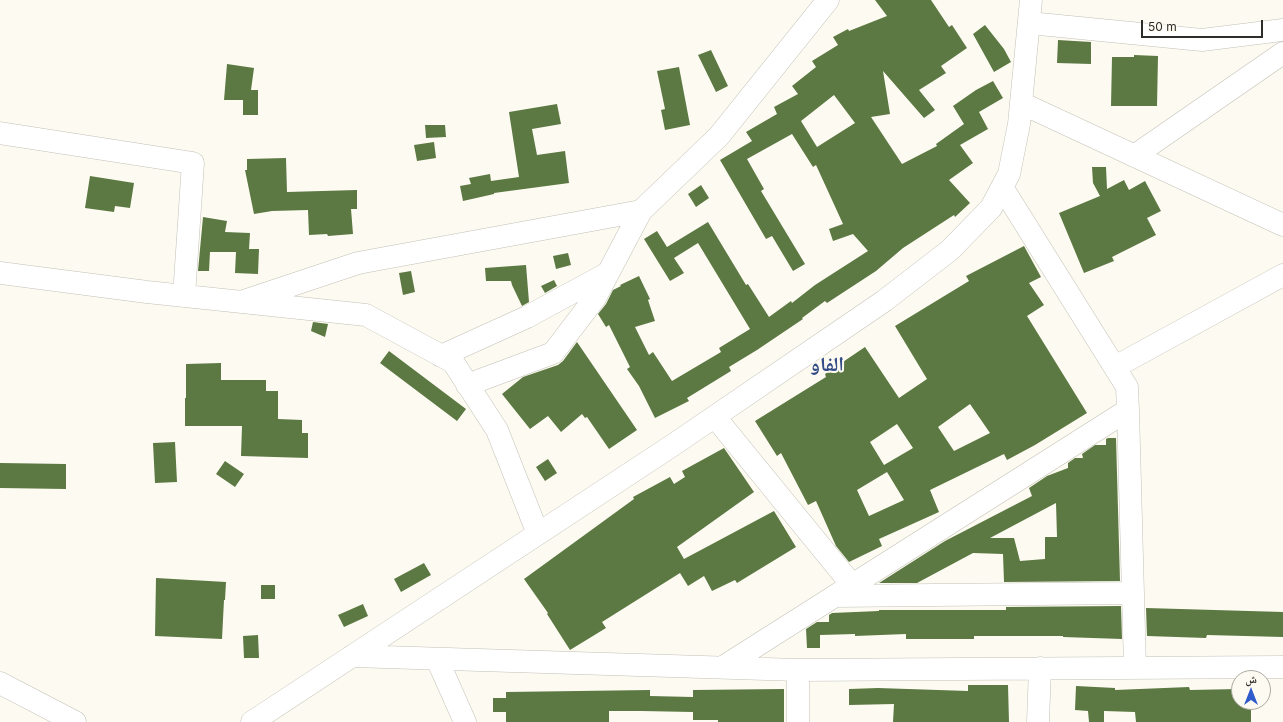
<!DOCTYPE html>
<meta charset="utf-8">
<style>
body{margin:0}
#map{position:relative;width:1283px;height:722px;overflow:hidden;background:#fdfbf1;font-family:Inter,"Noto Naskh Arabic",sans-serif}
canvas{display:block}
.north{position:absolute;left:1231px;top:670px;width:40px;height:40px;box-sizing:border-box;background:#fdfbf1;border:1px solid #aaa9a1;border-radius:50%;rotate:0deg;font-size:11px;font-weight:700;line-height:16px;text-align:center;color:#2e2d29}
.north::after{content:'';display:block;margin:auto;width:14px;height:18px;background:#305bcb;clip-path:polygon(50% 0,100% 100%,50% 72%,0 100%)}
.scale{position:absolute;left:1141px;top:20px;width:122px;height:18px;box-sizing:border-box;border:2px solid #2e2d29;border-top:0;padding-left:5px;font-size:12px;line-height:14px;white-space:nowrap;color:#2e2d29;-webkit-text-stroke:3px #fdfbf1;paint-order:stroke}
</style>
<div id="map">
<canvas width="1283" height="722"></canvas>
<div class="north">ش</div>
<div class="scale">50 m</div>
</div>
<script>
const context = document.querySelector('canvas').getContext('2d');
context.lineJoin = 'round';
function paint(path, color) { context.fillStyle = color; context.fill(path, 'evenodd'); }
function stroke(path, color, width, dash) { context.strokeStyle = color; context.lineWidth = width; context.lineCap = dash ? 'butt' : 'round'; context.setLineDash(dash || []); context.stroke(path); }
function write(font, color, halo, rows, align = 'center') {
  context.font = font + ' Inter,"Noto Naskh Arabic",sans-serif'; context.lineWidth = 4; context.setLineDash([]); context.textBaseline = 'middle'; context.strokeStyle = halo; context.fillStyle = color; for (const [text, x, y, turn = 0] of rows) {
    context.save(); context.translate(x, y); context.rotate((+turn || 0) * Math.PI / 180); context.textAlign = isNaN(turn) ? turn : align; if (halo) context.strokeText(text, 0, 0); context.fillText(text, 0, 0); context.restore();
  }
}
const building = new Path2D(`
 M875,0H931L949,27L952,25L967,48L941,66L946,73L919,90L935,110L924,118L883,71L890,114L871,117L902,164L937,146L936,144L964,124L953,106L976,90L993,81L1003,98L979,112L988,129L960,145L973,163L949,180L970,203L955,217L954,215L903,248L876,271L827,303L825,301L802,318L803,319L757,350L729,367L731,371L687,398L689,401L655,418L639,386L627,369L630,367L609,325L606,327L598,314L606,304L613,290L621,286L620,285L639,276L650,299L648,300L655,321L635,327L649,355L653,352L672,381L721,352L719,348L750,329L698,243L674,258L684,273L670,281L644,239L657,231L667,247L708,222L746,285L748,284L769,317L791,301L792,303L815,285L868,251L853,234L833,241L829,229L843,224L816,165L813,167L792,134L747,159L764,189L761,191L805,264L793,271L772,236L766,239L720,160L752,141L746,132L777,114L774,107L798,94L792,86L816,67L812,61L838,45L833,37L848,29L849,31L887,16ZM834,95L855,123L817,147L801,121Z
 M985,25L1004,49L1011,62L994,72L973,34Z
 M1058,40L1091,42V64L1057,63Z
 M711,50L728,86L716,92L698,55Z
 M1134,55L1158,56L1157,106H1111L1112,57H1134Z
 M227,64L254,68L251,90H258V115H243V100H224Z
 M679,67L690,125L665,130L661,110L665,109L657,71Z
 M557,104L561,124L532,129L537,155L565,151L569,183L494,193V194L463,201L460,186L471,184L469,178L490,174L491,181L519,177L509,112Z
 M425,125H445L446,137L426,138Z
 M434,142L436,158L417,161L414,145Z
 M286,158L287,192L357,190V209H351L353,234L328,236L327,234L309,235L308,210L272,211L254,214L245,170H247V159Z
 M1092,167H1106L1107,189L1124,180L1129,190L1145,181L1161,211L1147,218L1156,235L1112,257L1114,261L1084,273L1059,213L1100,196L1093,183Z
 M90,176L134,183L130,208L115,206L114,212L85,208Z
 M701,185L709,198L696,207L688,194Z
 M203,217L227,221L225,232L250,233L249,249H259L258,274L235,273L236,252H210L209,271H198Z
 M1024,246L1041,277L1029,283L1044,305L1027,316L1087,413L1035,445L1007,460L1004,454L930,490L939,512L879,539L882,546L849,562L836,546L816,501L808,505L781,453L777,456L755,421L826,377L825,374L865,347L899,398L927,379L895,326L969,281L966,276ZM970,404L990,433L954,451L938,427ZM897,424L913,448L884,465L870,442ZM887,472L904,500L869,516L857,490Z
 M568,253L571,265L556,269L553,256Z
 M526,265L529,302L522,306L512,285L511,281H486L485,268Z
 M411,271L415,292L403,295L399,273Z
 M554,280L557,286L545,293L541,286Z
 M313,322L328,324L325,337L311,331Z
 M577,342L637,430L609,449L587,417L585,418L582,414L561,432L548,416L530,429L502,394L523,377L558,365L563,361Z
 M389,351L466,409L457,421L380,363Z
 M221,363V380H266V391H278V419L302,420V433H308V458L241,456L242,426H185V398H186V364Z
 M1108,438H1116L1120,581L1004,582L1003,554L973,553L917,583H879L945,541L1032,496L1029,488L1047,476L1068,468V463L1075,458H1083L1082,454L1095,445H1106V439ZM1056,503L1057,537H1045V559L1020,561L1014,538H990Z
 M175,442L177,482L155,483L153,443Z
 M724,448L754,492L677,547L684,559L774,511L796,547L737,583L735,580L712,591L704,576L688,586L680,573L602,622L606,628L570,650L547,614L548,613L524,579L634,499L633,497L670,477L674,484L685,477L682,471Z
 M548,459L557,473L545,481L536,467Z
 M225,461L244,474L235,487L216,474Z
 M0,463L66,464V489L0,488Z
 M424,563L431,575L401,592L394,579Z
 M156,578L226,582L225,600H224L222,639L155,636Z
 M261,585H275V599H261Z
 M363,604L368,616L344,627L338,615Z
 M1121,606L1122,639L1063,637V636H974V639H906V634L855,636V634L820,635V648H807L806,629L817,622H829V615L832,613L879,611V610H1006V607Z
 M1146,608L1283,612V637L1207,635L1206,638L1147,636Z
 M258,635L259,658H244L243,636Z
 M968,685H1008L1009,722H893L894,704L849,705V689L878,688L968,691Z
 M1076,686L1115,688V690L1189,687L1190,690L1239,689V702H1251V722H1136L1135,712L1104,711V722H1089L1088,711L1075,710Z
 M784,689V722H718V720H693V712L641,711H609V722H506V712H493V698H506V692L650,690V696L693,697V690Z`);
const minor = new Path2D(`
 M1029,23L1202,40L1283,30
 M1021,103L1283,225
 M0,133L193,163L184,296
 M1134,156L1283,53
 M0,273L147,292L366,315L453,362L497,430L538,534
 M241,302L358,263L641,211L719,136L828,0
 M441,356L527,317L608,273
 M1115,367L1283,275
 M467,385L553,353L595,298L641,211
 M1128,410L1135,668
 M715,417L852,585
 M835,596L1133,593
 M352,656L798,670L1283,667
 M437,659L465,722
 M723,667L1128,410L1127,387L1002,187
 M0,683L75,722
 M252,722L673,445L884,301L950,250L991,208L1009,174L1019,124L1031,0
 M798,722V670
 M1038,722L1040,668`);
const townNames = [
 ["الفاو",827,365]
];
paint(building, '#5c7843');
stroke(minor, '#c2c0b6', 23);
stroke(minor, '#fff', 22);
write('bold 20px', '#344d87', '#fdfbf1', townNames);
</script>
